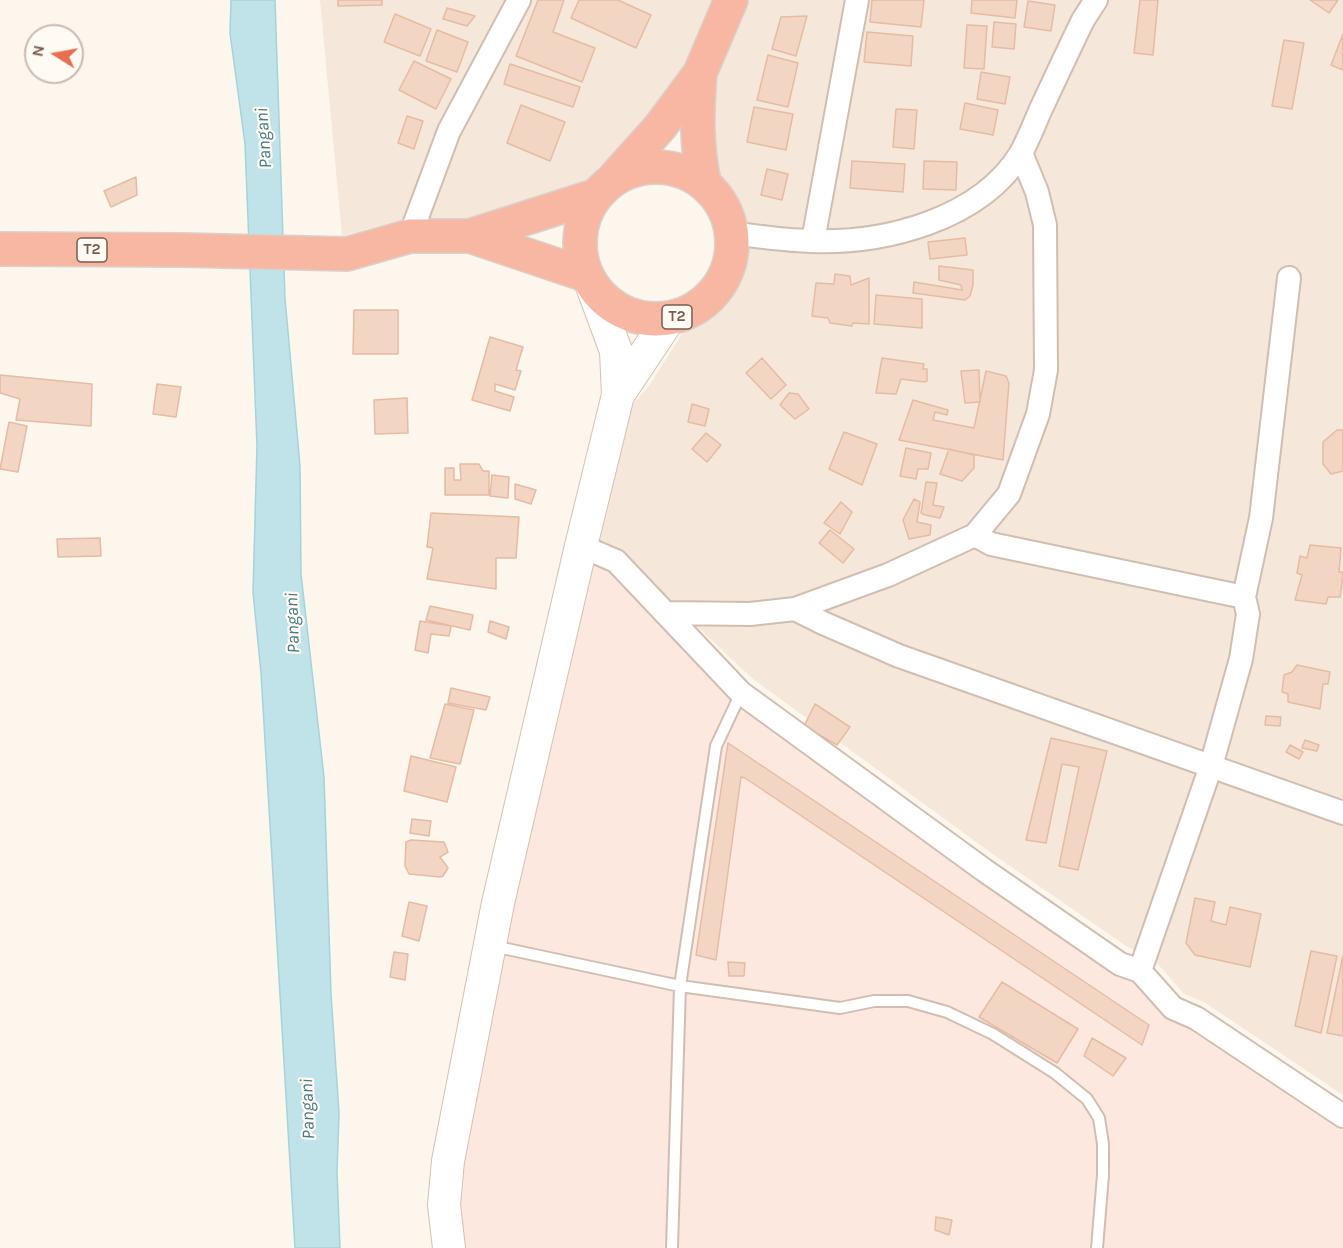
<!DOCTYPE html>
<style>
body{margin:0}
#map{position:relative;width:1343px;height:1248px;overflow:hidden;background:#fdf6ec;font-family:Karla,sans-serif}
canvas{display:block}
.north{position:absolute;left:24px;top:24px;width:60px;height:60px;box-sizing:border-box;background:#fffaf3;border:2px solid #cabbb1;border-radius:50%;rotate:281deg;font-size:16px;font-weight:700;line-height:24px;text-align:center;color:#7a5c4d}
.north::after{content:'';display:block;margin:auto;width:21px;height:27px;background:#e76f51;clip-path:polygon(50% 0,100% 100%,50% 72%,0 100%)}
</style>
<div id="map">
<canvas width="1343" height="1248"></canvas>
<div class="north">N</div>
</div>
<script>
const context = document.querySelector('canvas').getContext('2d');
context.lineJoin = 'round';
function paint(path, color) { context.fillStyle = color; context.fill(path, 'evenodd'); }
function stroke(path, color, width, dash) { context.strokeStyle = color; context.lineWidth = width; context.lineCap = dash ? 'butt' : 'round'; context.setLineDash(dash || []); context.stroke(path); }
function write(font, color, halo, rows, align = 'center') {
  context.font = font + ' Karla,sans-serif'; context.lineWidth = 4.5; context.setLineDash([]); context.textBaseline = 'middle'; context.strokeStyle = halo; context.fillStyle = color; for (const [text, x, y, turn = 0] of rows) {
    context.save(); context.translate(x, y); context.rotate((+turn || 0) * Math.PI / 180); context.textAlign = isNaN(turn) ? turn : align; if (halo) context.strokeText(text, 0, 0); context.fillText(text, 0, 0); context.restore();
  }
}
const residential = new Path2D(`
 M320,0H713L685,64L648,116L590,179L468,219L408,218L342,236Z
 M747,0H1343V1095L1204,1002L1184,994L1151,956L1129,948L994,855L753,679L675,606L596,548L632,405L649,386L685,329L703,321L729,298L744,267L746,232L736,198L719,180L714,153V76Z`);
const commercial = new Path2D(`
 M592,564L609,571L733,702L977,880L1115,974L1133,981L1166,1018L1191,1029L1343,1131V1248H464L459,1205L463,1163L513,906Z`);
const water = new Path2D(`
 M231,0H275L285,298L300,466L301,574L324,777L331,994L339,1113L337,1172L340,1248H295L261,673L253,592L257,446L245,144L230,33Z`);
const building = new Path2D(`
 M338,0H382V5L338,6Z
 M538,0H564L553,32L595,48L582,82L516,56Z
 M579,0H618L651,15L636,48L571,18Z
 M872,0H924L921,27L870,22Z
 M972,0H1017L1015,18L971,13Z
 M1140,0H1158L1153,55L1134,53Z
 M1310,0H1338L1329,13Z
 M1028,1L1055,5L1051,31L1024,27Z
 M447,8L475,16L467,26L443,19Z
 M395,14L431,29L420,56L384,42Z
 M807,16L796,56L772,49L781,17Z
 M994,22L1016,24L1014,49L992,47Z
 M967,25L987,26L984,69L964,68Z
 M437,30L468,42L457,72L426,61Z
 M867,32L913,36L911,66L864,62Z
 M1343,34V70L1331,65Z
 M1284,40L1304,43L1292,109L1272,106Z
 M768,55L798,63L788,107L757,100Z
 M414,61L451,79L436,109L399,90Z
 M510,64L580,87L573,107L504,84Z
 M981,72L1010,77L1005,104L977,99Z
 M965,103L998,110L993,135L960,129Z
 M521,105L565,122L550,161L507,143Z
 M754,107L793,114L786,150L747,142Z
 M896,109L917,110L914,149L893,147Z
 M407,116L423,121L414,149L398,143Z
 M852,161L905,164L903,192L850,188Z
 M924,161L957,162L956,190L923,189Z
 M767,169L788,174L782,200L761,195Z
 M136,177L137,195L111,207L104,191Z
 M965,238L967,255L930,259L928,242Z
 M939,266L973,270V285L970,296L965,300L913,293L914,282L962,290L961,285L939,280Z
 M835,274L850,276L851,285L869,278V324L853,323L852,326L830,323L828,318L812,316L816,283L834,284Z
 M876,295L922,299V328L874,324Z
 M354,310H398V354H353Z
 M490,337L523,347L516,370L521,371L515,390L495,384V391L514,397L510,411L472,400Z
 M762,358L786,385L771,399L746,373Z
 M882,358L924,364L923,369H927V381L924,382L901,379L896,394L876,393Z
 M979,370L980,402L965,403L961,371Z
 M986,371L1006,376L1009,383L1003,460L899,440L913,400L948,410L947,415L935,412L933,420L974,428Z
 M0,375L92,384L91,426L16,420L20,399L0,393Z
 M157,384L181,387L176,417L153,414Z
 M789,393L798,394L809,409L795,419L780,405Z
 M407,398L408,433L375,434L374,400Z
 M692,404L709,409L705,426L688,422Z
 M9,422L27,426L18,472L0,469Z
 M1337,430H1343V471L1331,474L1323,464V442Z
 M844,432L877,444L862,485L829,469Z
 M706,433L721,445L707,462L692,449Z
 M906,448L931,453L928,469H918L916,479L900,476Z
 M949,449L974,455V468L962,481L940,474Z
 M460,464H479L483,471H489V495H445V468H454V480H461Z
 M492,475L509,477L508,498L490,496Z
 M926,482L937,483L933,505L944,507L940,518L925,515L921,513Z
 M515,484L536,490L531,504L515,499Z
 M914,499L920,502L917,522L931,525L930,535L909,539L903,520Z
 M841,502L852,512L840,534L824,523Z
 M431,513L519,517L516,558H496V589L427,579L433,548L427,547Z
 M830,530L854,549L843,563L819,543Z
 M100,538L101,556L58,557L57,539Z
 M1310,545L1341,548L1339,572H1343V576L1340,597H1328L1326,604L1295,600L1302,575L1297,573L1300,556L1307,558Z
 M430,606L473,615L470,630L426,620Z
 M420,621L451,626L449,636L431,634L428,653L415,650Z
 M490,621L509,627L506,639L488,632Z
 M1297,665L1330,672L1328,684H1323L1320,709L1288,702V694L1282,692L1284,675L1292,672Z
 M451,688L490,697L486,710L448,703Z
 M445,704L474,710L460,764L430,758Z
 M815,704L850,727L837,745L804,726Z
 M1266,716L1281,717L1280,726L1265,725Z
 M1051,738L1107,751L1078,870L1059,866L1079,767L1062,764L1046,843L1026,840Z
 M1305,740L1319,745L1317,751L1302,748Z
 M728,743L1149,1025L1142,1045L745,778L741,777L716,960L696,955Z
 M1290,745L1303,752L1299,759L1286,752Z
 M411,756L456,767L447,802L404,791Z
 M412,819L431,821L429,836L410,833Z
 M411,840L444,842L448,852L440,857L448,868L443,876L440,877L409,874L405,866L406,842Z
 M1195,898L1215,902L1211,921L1226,925L1230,907L1261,914L1250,967L1195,955L1186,943Z
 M409,902L427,906L419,941L402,936Z
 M1311,951L1337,956L1321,1033L1295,1026Z
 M394,952L408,954L405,980L390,977Z
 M1343,955V1036L1327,1033Z
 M728,962L745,963L744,976H729Z
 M1002,982L1078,1029L1057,1063L979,1017Z
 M1092,1038L1126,1058L1113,1076L1084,1056Z
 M936,1217L952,1220L949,1235L935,1230Z`);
const lane = new Path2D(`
 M741,693L716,746L680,986L840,1008L874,1001H908L947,1012L993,1034L1055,1073L1087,1099L1099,1118L1103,1144V1175L1097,1248
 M493,946L680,986L672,1248`);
const street = new Path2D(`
 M733,233C759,237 784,240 810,241C884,244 980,220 1021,153C1028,140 1034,125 1040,111C1054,81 1068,51 1083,20L1096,0
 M410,236L449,131L519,0
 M813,241L857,0
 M975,535L991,544L1244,597
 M581,546L616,561L741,693L984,870L1120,964L1140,971L1173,1008L1196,1018L1343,1116
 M795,609L823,623L899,656L1343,813
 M667,613L750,614L795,609L888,575L975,535L1009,494L1038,414L1046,370L1045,225L1037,192L1021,153
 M1140,971L1211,766L1241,659L1248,614L1244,597L1261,518L1289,278`);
const secondary = new Path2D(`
 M618,395L668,320
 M449,1248L444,1205L448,1161L498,903L581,546L618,395L616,351L592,286`);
const highway = new Path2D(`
 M700,73C697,114 696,142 704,183
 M580 243a76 76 0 1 1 152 0a76 76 0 1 1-152 0Z
 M615,177L660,127L700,73L731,0
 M470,236L595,196
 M0,249L183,250L347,254L410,236H470L586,275`);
const shields = [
 [92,250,30],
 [677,317,30]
];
const shieldNames = [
 ["T2",92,250],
 ["T2",677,317]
];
const waterNames = [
 ["Pangani",264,138,-94],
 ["Pangani",293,623,-92],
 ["Pangani",308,1109,-92]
];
paint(residential, '#f5e8da');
paint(commercial, '#fde8e0');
paint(water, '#bfe3e8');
stroke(water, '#a5d3da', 1.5);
paint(building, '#f3d5c3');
stroke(building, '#e6bba3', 1.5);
stroke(lane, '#d1beb0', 14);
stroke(street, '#d1beb0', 26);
stroke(secondary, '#d6c0b0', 34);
stroke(highway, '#dad1cd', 36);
stroke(lane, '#fff', 10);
stroke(street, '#fff', 22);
stroke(secondary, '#fff', 32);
stroke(highway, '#f7b7a3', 33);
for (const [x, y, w] of shields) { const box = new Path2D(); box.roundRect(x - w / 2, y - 12, w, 24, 4.5); context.fillStyle = '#fffaf3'; context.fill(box); stroke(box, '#7a5c4d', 1.5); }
write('bold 15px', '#7a5c4d', null, shieldNames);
write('italic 18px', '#437c86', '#fffaf3', waterNames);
</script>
